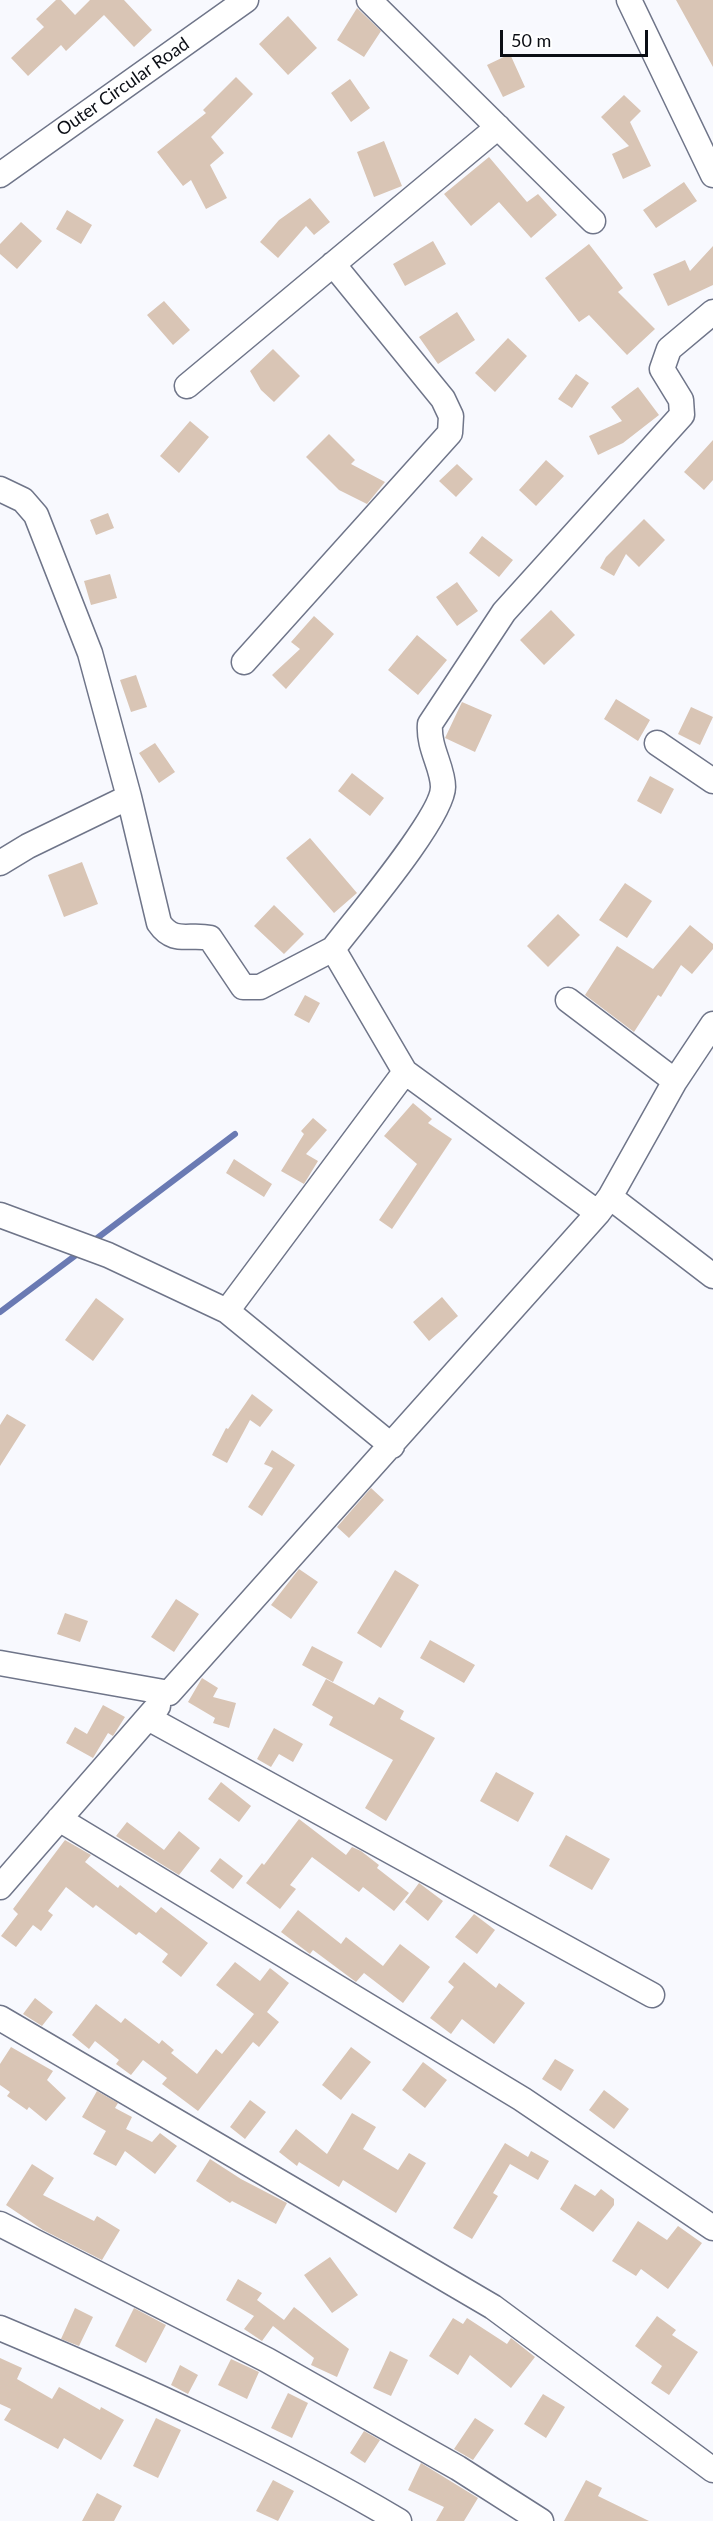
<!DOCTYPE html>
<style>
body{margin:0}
#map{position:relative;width:713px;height:2521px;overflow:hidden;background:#f8f9fe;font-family:Lato,sans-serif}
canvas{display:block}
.scale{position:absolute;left:500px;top:30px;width:148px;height:27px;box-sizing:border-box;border:3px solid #0b0e15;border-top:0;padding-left:8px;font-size:18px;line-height:21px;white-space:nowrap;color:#0b0e15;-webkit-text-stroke:4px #fff;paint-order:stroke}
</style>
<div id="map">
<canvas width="713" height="2521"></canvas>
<div class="scale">50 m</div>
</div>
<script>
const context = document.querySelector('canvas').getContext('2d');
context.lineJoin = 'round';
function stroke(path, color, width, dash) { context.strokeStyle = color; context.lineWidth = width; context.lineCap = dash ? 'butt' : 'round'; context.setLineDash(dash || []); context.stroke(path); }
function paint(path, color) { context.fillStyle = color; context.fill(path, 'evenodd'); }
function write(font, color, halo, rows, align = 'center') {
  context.font = font + ' Lato,sans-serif'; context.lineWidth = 4.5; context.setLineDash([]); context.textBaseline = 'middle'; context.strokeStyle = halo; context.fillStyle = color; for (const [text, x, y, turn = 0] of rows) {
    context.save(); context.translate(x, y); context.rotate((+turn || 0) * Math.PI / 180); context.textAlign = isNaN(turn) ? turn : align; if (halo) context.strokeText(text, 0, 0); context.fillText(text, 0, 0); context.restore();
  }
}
const stream = new Path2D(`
 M92,1242L235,1134
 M0,1312L80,1252`);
const building = new Path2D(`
 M56,0H61L75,15L90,0H124L152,30L134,47L104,15L66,51L61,45L28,76L11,58L44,27L36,19Z
 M676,0H713V67Z
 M357,8L381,31L364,57L337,40Z
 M288,16L317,48L288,75L259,44Z
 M510,54L525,87L503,97L487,65Z
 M236,77L253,94L211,137L224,153L210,165L227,198L206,209L191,180L183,186L157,152L206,113L203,110Z
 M350,79L370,108L351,122L331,93Z
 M624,95L641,111L630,122L651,166L623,179L612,154L629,146L601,117Z
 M384,141L402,186L374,197L357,152Z
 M489,157L527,202L538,194L557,215L531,238L499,202L471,226L444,194Z
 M684,182L697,201L656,228L643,210Z
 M310,198L330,222L314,235L306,226L278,258L260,242L279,220Z
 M67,210L92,225L81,244L56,229Z
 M21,222L42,241L17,269L0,254V244Z
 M433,241L446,264L405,286L393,264Z
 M589,244L623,288L618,292L655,329L627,355L589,315L579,322L545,278Z
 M713,246V285L668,306L653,274L685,260L690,271Z
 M164,301L190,330L173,345L147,315Z
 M457,312L475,340L438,364L419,337Z
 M508,338L527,356L495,392L475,373Z
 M273,349L300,376L274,402L261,390L250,371Z
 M576,374L589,383L572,408L558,399Z
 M638,387L659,415L623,443L598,455L589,436L622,421L611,407Z
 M190,421L209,437L179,473L160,456Z
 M329,434L355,460L351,464L385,482L367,504L339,490L306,457Z
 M713,440V480L704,490L684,472Z
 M546,460L564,476L536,506L519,490Z
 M457,464L473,479L456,497L439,481Z
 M108,513L114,528L96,535L90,520Z
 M644,519L665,540L639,567L626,554L614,576L600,568L606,557Z
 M482,536L513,560L499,577L469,553Z
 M110,574L117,598L91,605L84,581Z
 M457,582L478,611L457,626L436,597Z
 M551,610L575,635L544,665L520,640Z
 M314,616L334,634L286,689L272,675L300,649L291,642Z
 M417,635L447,660L418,695L388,670Z
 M136,675L147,707L131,712L120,680Z
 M616,699L650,720L638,741L604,719Z
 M462,702L492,715L475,752L445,738Z
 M691,707L713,717L700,745L678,734Z
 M155,743L175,772L159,783L139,753Z
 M352,773L384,798L370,816L338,791Z
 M650,776L674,789L661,814L637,801Z
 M310,838L357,893L334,913L286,858Z
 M82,862L98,904L64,917L48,875Z
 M625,883L652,901L627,938L599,920Z
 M274,905L304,934L284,954L254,926Z
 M558,914L580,935L548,967L527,946Z
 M690,925L713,944V949L692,974L681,965L661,997L658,995L634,1032L585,995L617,946L653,969Z
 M305,995L320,1003L309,1023L294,1015Z
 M413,1103L432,1119L428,1123L452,1139L392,1229L379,1220L417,1164L384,1136Z
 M313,1118L327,1130L306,1154L318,1161L304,1184L281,1171L304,1134L301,1131Z
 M234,1159L272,1184L264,1197L226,1173Z
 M442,1297L458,1316L429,1341L413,1322Z
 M96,1298L124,1319L93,1361L65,1340Z
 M252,1394L273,1410L260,1427L250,1420L227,1463L212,1455L226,1428L228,1429Z
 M7,1414L26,1425L0,1466V1425Z
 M272,1450L295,1465L262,1516L248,1507L273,1468L264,1464Z
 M371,1488L384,1500L349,1538L337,1527Z
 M299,1569L318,1582L291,1619L271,1605Z
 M395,1570L419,1585L381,1648L357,1633Z
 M176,1599L199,1614L174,1652L151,1637Z
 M65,1613L88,1621L80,1642L57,1634Z
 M430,1640L475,1665L464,1683L420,1658Z
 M312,1646L343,1662L333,1682L302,1665Z
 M202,1678L218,1688L213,1697L236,1703L229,1728L213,1723L215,1718L188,1702Z
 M326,1679L374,1705L379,1697L404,1711L400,1719L435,1738L386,1821L365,1808L393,1760L329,1725L333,1717L312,1705Z
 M103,1705L125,1717L113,1736L108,1733L93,1758L66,1743L75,1727L87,1734Z
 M274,1728L303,1744L293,1762L279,1754L271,1767L257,1759Z
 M496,1772L534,1793L518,1822L480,1801Z
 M221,1782L251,1806L239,1822L208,1799Z
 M299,1819L346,1855L352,1847L361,1851L379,1865L377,1868L409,1893L394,1911L363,1887L359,1892L312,1857L290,1885L296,1889L280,1909L246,1883L262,1863L264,1865Z
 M127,1822L164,1850L179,1831L200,1848L179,1875L116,1836Z
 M566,1835L610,1859L592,1890L549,1866Z
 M65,1840L91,1855L85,1862L118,1888L120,1885L156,1913L161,1907L208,1943L181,1977L162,1962L168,1954L139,1932L136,1935L96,1905L93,1908L66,1887L48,1911L53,1915L41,1931L33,1925L16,1947L1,1936L18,1914L13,1909Z
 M220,1858L243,1876L233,1889L210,1871Z
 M419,1883L443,1901L428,1921L405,1902Z
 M298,1910L341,1944L346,1937L383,1966L400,1944L430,1967L403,2003L364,1973L356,1982L313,1950L310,1954L281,1932Z
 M474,1914L495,1930L477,1954L455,1937Z
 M235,1962L260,1981L270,1968L289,1983L267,2012L279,2022L259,2047L253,2042L198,2111L162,2084L167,2078L143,2060L131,2075L116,2064L119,2060L95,2041L89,2049L72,2035L96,2004L121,2023L125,2018L159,2044L162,2040L174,2050L171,2053L197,2074L216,2049L222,2054L254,2014L216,1985Z
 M464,1962L496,1988L499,1983L525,2003L494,2044L462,2019L451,2034L430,2018L454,1987L448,1982Z
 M35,1998L53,2012L42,2026L23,2014Z
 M11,2047L53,2071L47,2080L66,2098L46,2121L29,2107L27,2110L7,2096L10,2092L0,2085V2064Z
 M351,2047L371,2062L341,2100L322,2085Z
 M555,2059L574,2070L561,2091L542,2079Z
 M423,2062L447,2080L425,2108L402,2090Z
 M604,2090L629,2109L614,2129L589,2110Z
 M97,2091L118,2103L115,2108L132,2117L126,2129L152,2142L160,2133L177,2146L155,2174L125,2151L116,2166L93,2154L106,2131L82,2117Z
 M250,2100L266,2112L245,2139L230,2127Z
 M352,2113L376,2127L363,2149L398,2170L409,2153L426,2163L396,2213L343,2180L339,2187L299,2162L297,2166L279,2152L296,2129L327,2154Z
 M505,2143L528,2157L531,2151L549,2161L538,2180L510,2164L493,2193L498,2196L472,2239L453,2228Z
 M210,2159L241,2179L287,2203L276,2224L232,2201L230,2203L196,2181Z
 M32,2164L54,2178L43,2195L94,2221L97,2216L120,2230L102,2260L43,2230L6,2205Z
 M575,2184L595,2196L601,2189L614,2199V2205L593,2232L560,2209Z
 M638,2221L667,2240L678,2226L702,2243L668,2289L641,2269L636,2276L612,2261Z
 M330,2257L358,2295L332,2313L304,2275Z
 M238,2279L262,2293L257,2300L284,2320L294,2307L349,2349L337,2377L311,2365L314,2358L273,2326L262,2341L244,2329L254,2316L226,2300Z
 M75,2308L93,2317L79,2346L61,2339Z
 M134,2308L166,2325L146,2363L115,2346Z
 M657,2316L676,2330L672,2335L698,2352L669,2395L651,2383L662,2366L635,2346Z
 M453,2318L463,2324L467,2318L507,2344L511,2338L535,2357L511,2388L470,2355L458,2375L429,2356Z
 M390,2351L408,2360L391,2396L373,2388Z
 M0,2358L22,2368L17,2379L52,2399L59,2387L100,2410L101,2407L124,2420L101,2460L64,2438L58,2449L4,2420L11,2409L0,2404Z
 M231,2359L259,2372L247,2399L218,2385Z
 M180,2365L198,2375L188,2394L171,2385Z
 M288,2393L308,2403L292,2438L271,2428Z
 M543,2394L565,2407L546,2438L524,2424Z
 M156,2418L181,2430L158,2478L133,2466Z
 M475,2418L494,2430L473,2460L454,2449Z
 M364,2431L380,2440L365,2463L350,2453Z
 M421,2463L478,2498L464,2521H436L444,2507L408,2490Z
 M273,2480L294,2491L278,2521L256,2511Z
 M586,2480L602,2488L598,2496L649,2521H564Z
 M97,2493L122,2506L114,2521H82Z`);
const minor = new Path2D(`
 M369,0L593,221
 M629,0L713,175
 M0,175L246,0
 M187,386L498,127
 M0,489L23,500L36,515L90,653L129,797L159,923C174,945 189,933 210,938L243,987H260L333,949
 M244,662L450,433L451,416L443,399L333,264
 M657,743L713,781
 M0,863L28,846L129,797
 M568,1000L675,1081
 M610,1197L713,1276
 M598,1213L405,1072L333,949C355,920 443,817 443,787C443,767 428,748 430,724L504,612L682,415L681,400L662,369L669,349L713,312
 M0,1215L108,1255L227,1311L392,1446
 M227,1311L405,1072
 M0,1663L169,1693L598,1213L610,1197L675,1081L713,1024
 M148,1718L652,1995
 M59,1819L522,2099L713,2228
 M0,1887L158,1706
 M0,2018L493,2307L713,2470
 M0,2224L267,2360L458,2468L541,2521
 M0,2328C136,2385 271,2445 399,2521`);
const streetNames = [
 ["Outer Circular Road",123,87,-35]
];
stroke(stream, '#6a7ab3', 6);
paint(building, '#d9c5b5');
stroke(minor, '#6f7589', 27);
stroke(minor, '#fff', 24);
write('18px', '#0b0e15', '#fff', streetNames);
</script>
